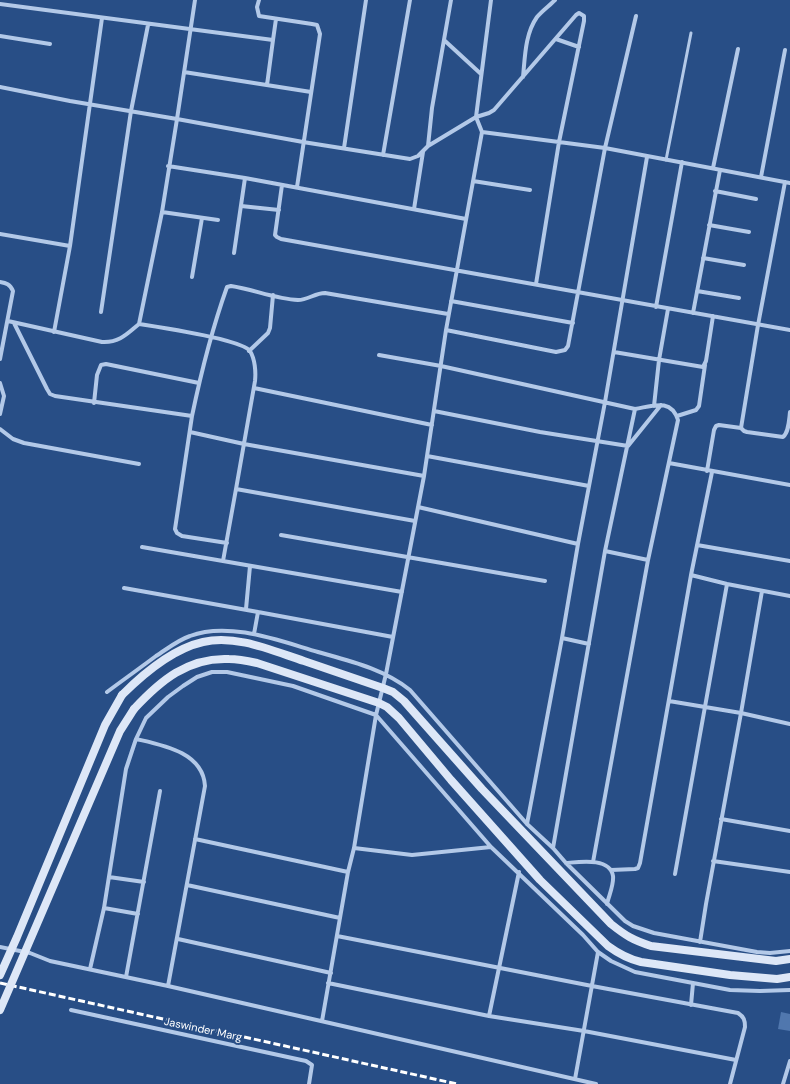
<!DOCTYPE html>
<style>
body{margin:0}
canvas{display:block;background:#284e86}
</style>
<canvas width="790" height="1084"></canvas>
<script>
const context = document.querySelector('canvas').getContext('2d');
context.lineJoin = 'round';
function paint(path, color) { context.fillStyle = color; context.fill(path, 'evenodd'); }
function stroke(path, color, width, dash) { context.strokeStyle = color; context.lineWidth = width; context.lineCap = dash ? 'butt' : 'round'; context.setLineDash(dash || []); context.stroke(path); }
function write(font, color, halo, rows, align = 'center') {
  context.font = font + ' "DM Sans",sans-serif'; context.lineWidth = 4; context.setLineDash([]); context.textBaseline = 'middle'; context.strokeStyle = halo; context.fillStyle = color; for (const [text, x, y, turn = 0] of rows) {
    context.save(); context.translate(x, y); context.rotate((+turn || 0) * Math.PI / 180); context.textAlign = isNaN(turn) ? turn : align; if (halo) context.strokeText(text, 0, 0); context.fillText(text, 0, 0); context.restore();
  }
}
const building = new Path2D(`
 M781,1012L790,1014V1031L778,1029Z`);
const lane = new Path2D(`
 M666,160L691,33`);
const street = new Path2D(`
 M259,0L257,7L259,16L312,24L317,25L320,34L297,187
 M0,4L273,40L267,85
 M0,36L50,44
 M556,39L579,47
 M273,40L276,19
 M444,40L481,74
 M184,72L311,92
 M523,77C525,57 525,34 537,17C542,11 549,6 555,0
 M0,87L70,101L177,119L195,0
 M482,132L605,148L790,183
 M428,146L432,108L451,0
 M344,148L366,0
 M383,155L410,0
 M168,166L245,178L466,219
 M713,168L738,49
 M761,177L785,50
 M473,181L530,190
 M785,182L758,325L741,428L744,431L747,432L783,437C789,432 789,420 790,412
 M282,185L275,235L277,237L281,239L790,330
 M715,191L756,199
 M241,206L279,210
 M414,209L423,152
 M162,212L218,220
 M709,225L749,232
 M0,234L70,246
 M234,253L245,178
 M703,258L744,265
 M192,277L202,218
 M0,282C6,283 10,284 13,291L0,359
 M697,291L739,298
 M451,301L573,323
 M656,307L682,162
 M101,312L131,111L148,25
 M693,313L720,170
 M8,321L102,342C119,343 127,334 139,324L162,212L177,119L303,142L410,159L418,156L428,146L476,117L489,113L494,110L576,15L579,13L584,16V21L559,142L536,284
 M14,323L47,389L50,394L55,396L192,416L175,529L177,533L182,536L227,543
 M139,324C158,327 241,339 250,351C255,359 256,372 255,381L236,489L415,521
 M446,330L556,352L565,350L568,346L605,148L636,16
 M54,332L70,246L102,18
 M249,351L268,333L270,328L273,295
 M614,352L703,367L706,361L713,316
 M379,355L441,366L635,409L605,551L553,848
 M0,383L4,396L0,414
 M254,388L432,425
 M94,403L97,375L101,365L106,364L199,383
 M654,406L659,360L668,309
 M434,411L540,432L628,446L661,405
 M192,416C201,373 212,329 227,287L231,286C252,289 276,299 298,300C308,300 315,293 325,293L448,314
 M677,416L696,410L699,406L705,365
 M0,429L13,439L24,443L139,464
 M190,432L244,444L424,476
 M427,456L589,486
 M669,463L790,485
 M707,471L714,430L716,426L719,425L741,428
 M418,507L578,544
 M281,535L545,581
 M697,545L790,561
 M142,547L402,592
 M605,551L648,560
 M223,561L236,489
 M691,575L727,584L790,596
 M124,588L258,612L393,637
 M246,609L250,566
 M254,634L258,612
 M562,638L589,644
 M107,692C123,680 140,668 156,656C167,649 178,640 190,636C229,621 280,641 318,652C350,661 384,669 410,690L527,824L553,848L566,863L625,921L633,926L654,933L757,952L770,953L790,951
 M669,701L741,713L790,724
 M136,739C162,745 203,752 205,786L168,986
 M721,819L790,831
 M527,824L562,638L578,544L605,402L647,157
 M195,839L348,872
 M354,848L412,855L491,847
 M713,861L790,872
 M593,862L648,560L678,420C671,398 653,406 635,409
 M566,863C579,862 610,857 613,876C614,885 609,895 607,904
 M611,870L635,869L638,868L640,863L691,575L712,472
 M675,874L727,584
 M109,877L144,882
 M187,885L340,918
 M104,908L138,914
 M337,936L592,986L738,1013C744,1017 745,1020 745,1027L730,1084
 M178,939L331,973
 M700,942L706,904L741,713L762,591
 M0,947L30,953L50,961L168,986L596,1084
 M90,969L104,908L126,769L136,739L146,718L168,697L183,686L197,677L212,672H227L293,686L376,715L491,847L583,935L598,952L611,961L635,972L730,990L760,991L790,990
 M126,977L160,791
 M328,983L489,1016L584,1031L736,1060
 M691,1005L693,983
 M71,1010L306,1061L312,1065L309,1084
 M489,1016L519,872
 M322,1021L348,872L354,848L376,715L386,674L424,476L446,330L482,132L476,117L491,0
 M575,1079L598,952
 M783,1084L790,1061`);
const secondary = new Path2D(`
 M122,695C144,673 172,649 203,642C236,634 273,651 304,661C330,670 356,679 383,688L393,692L404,701L482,789L611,924C626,936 633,940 651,946L776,961L790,959
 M134,709C160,681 188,657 229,659C239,659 248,661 257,663L379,703L387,707L399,718L451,780L540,880L608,946C619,954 628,959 641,962L730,975L777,979L790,977`);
const rail = new Path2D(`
 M0,983L457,1084`);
const secondaryBridge = new Path2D(`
 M0,975L17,937L105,725L122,695
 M0,1010L120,731L134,709`);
const streetNames = [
 ["Jaswinder Marg",203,1030,12]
];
paint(building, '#5077ae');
stroke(lane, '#b3c9e8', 3);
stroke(street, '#b3c9e8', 4);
stroke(secondary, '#dde7f7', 8);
stroke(rail, '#fff', 3, [7, 3]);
stroke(secondaryBridge, '#dde7f7', 8);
write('11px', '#fff', '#284e86', streetNames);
</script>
